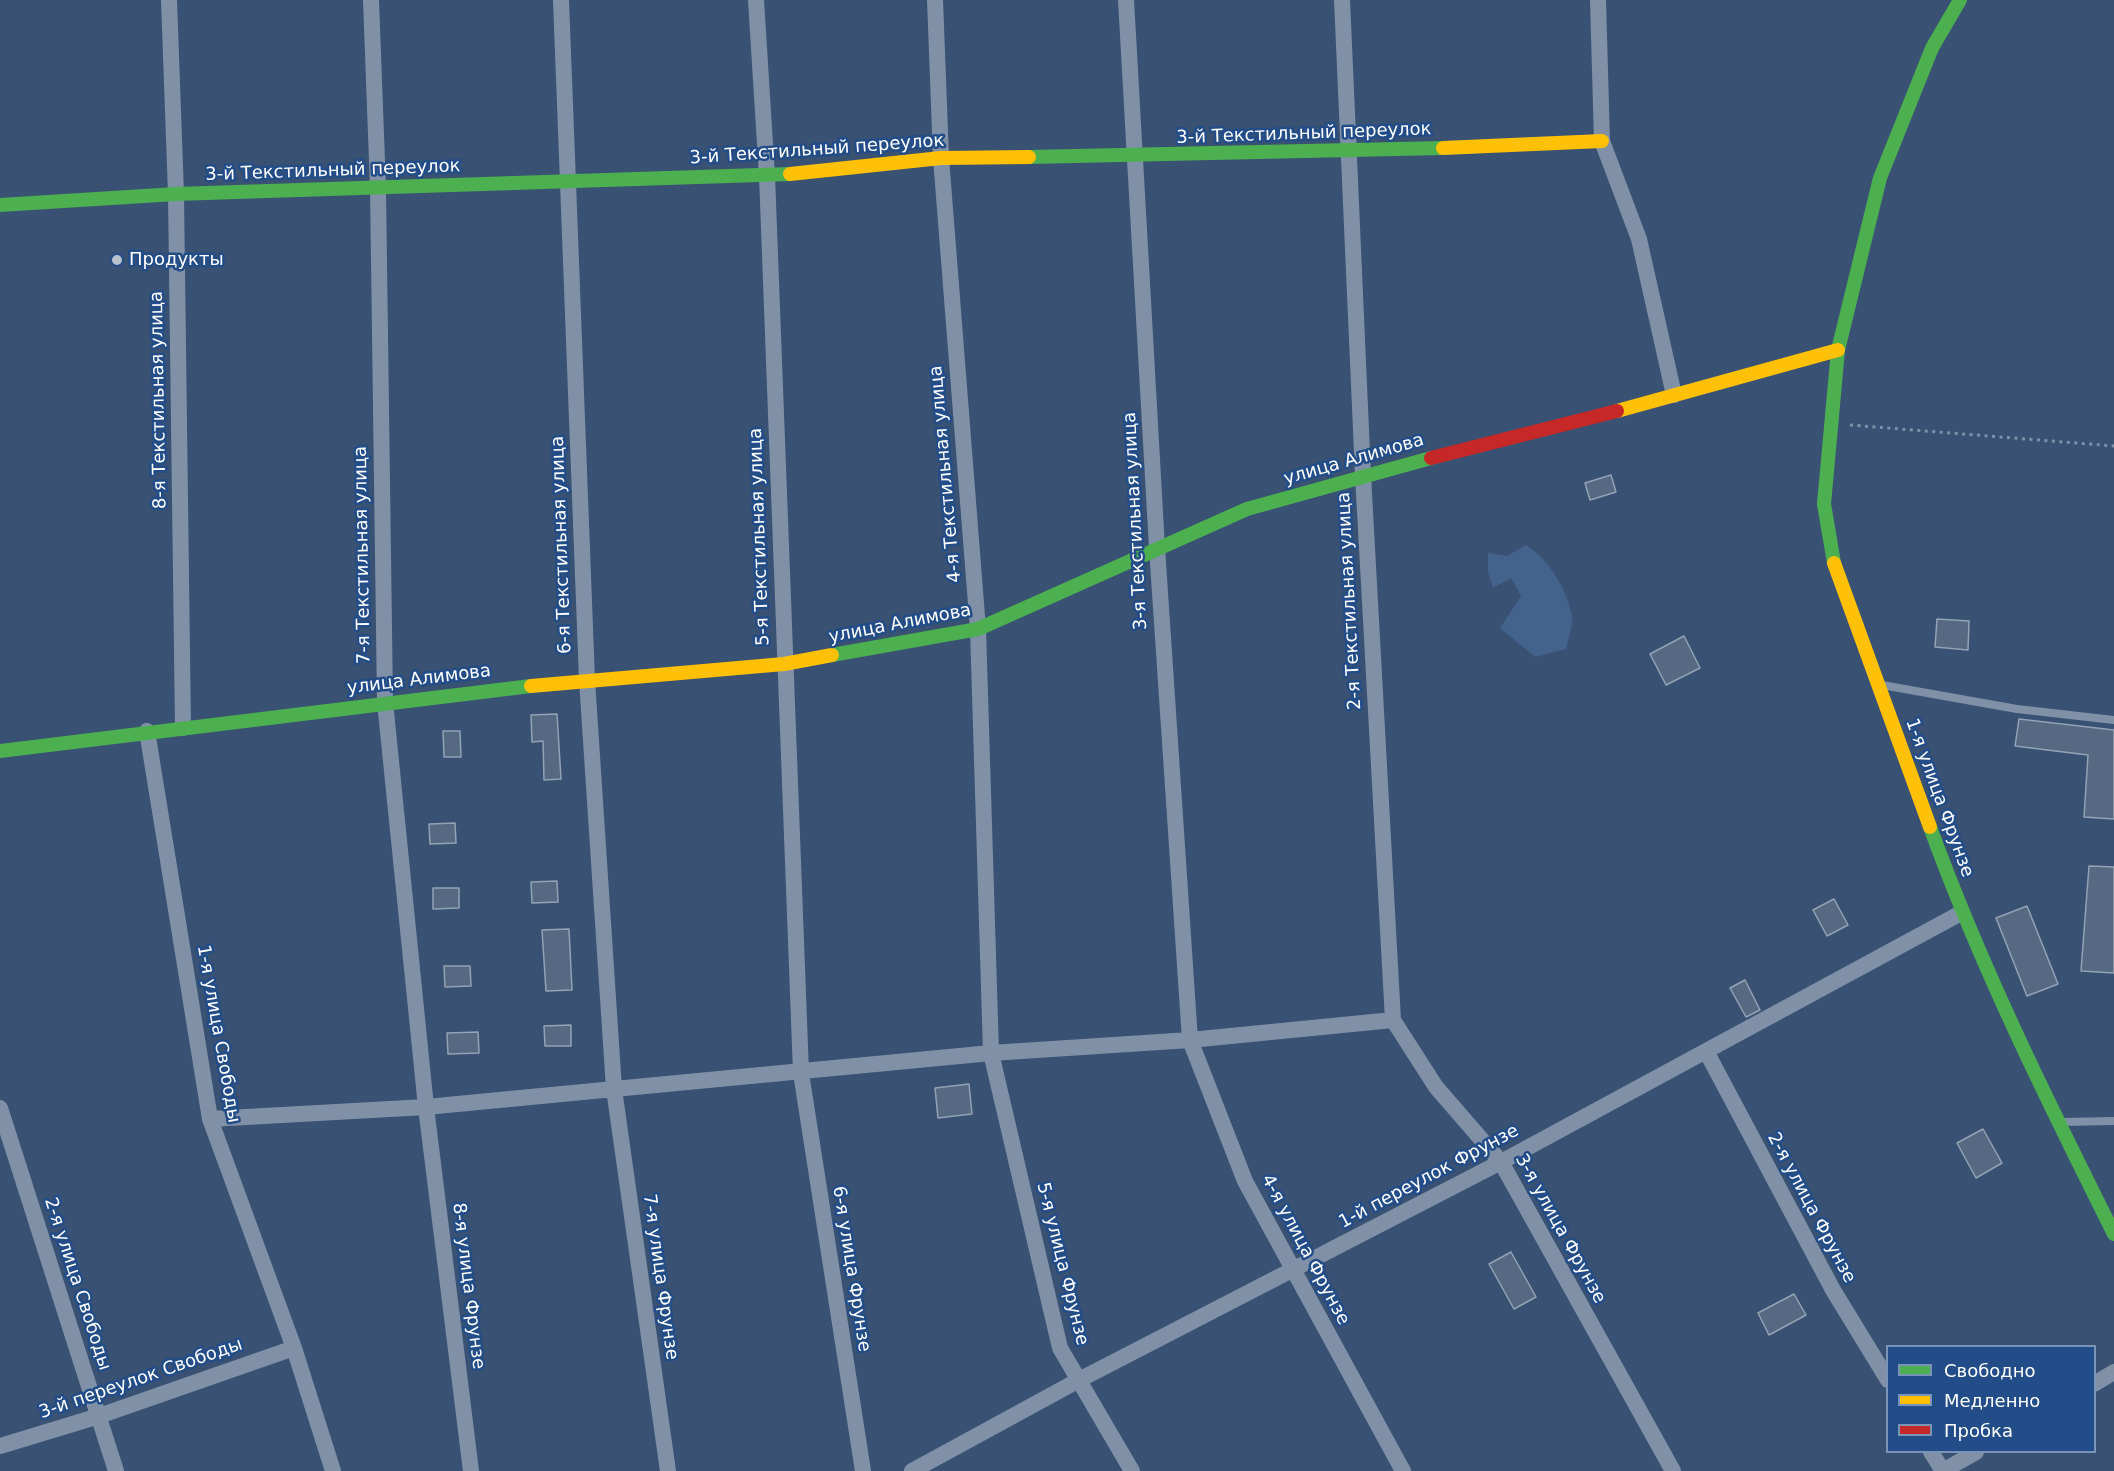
<!DOCTYPE html>
<meta charset="utf-8">
<style>
body{margin:0}
#map{position:relative;width:2114px;height:1471px;overflow:hidden;background:#395172;font-family:"DejaVu Sans",sans-serif}
canvas{display:block}
.legend{position:absolute;left:1886px;top:1345px;width:210px;height:108px;box-sizing:border-box;background:#224d89;border:2px solid #7a94b8;margin:0;padding:8px 10px;list-style:none;font-size:18px;color:#fff}
.legend li{display:flex;align-items:center;gap:12px;height:30px}
.legend b{width:30px;border:2px solid #7a94b8}
</style>
<div id="map">
<canvas width="2114" height="1471"></canvas>
<ul class="legend">
<li><b style="height:8px;background:#4caf50"></b>Свободно</li>
<li><b style="height:8px;background:#ffc107"></b>Медленно</li>
<li><b style="height:8px;background:#c62828"></b>Пробка</li>
</ul>
</div>
<script>
const context = document.querySelector('canvas').getContext('2d');
context.lineJoin = 'round';
function paint(path, color) { context.fillStyle = color; context.fill(path, 'evenodd'); }
function stroke(path, color, width, dash) { context.strokeStyle = color; context.lineWidth = width; context.lineCap = dash ? 'butt' : 'round'; context.setLineDash(dash || []); context.stroke(path); }
function write(font, color, halo, rows, align = 'center') {
  context.font = font + ' "DejaVu Sans",sans-serif'; context.lineWidth = 5; context.setLineDash([]); context.textBaseline = 'middle'; context.strokeStyle = halo; context.fillStyle = color; for (const [text, x, y, turn = 0] of rows) {
    context.save(); context.translate(x, y); context.rotate((+turn || 0) * Math.PI / 180); context.textAlign = isNaN(turn) ? turn : align; if (halo) context.strokeText(text, 0, 0); context.fillText(text, 0, 0); context.restore();
  }
}
const water = new Path2D(`
 M1526,545C1549,559 1567,589 1572,616C1573,626 1568,640 1566,649L1535,657L1500,628L1521,596L1511,578L1493,588L1488,572V553L1507,556Z`);
const building = new Path2D(`
 M1611,475L1616,492L1590,500L1585,483Z
 M1937,619L1969,621L1968,650L1935,647Z
 M1684,636L1700,668L1666,685L1650,654Z
 M557,714L561,779L544,780L543,741L532,742L531,715Z
 M2019,719L2114,730V819L2084,817L2088,755L2015,746Z
 M443,731H460L461,757H444Z
 M455,823L456,843L430,844L429,824Z
 M2089,866L2114,867V973L2081,971Z
 M557,881L558,902L532,903L531,882Z
 M433,888H459V908L433,909Z
 M1834,899L1848,925L1827,936L1813,910Z
 M2027,906L2058,984L2027,996L1996,918Z
 M569,929L572,990L546,991L542,930Z
 M444,966H470L471,986L445,987Z
 M1745,980L1760,1010L1746,1017L1730,988Z
 M571,1025V1046H545L544,1026Z
 M478,1032L479,1053L448,1054L447,1033Z
 M969,1084L972,1114L938,1118L935,1088Z
 M1983,1129L2002,1163L1976,1178L1957,1143Z
 M1511,1252L1536,1297L1514,1309L1489,1264Z
 M1794,1294L1806,1315L1769,1335L1758,1313Z`);
const path = new Path2D(`
 M1850,425L2114,446`);
const lane = new Path2D(`
 M1882,685L2017,709L2114,720
 M2061,1122L2114,1121`);
const street = new Path2D(`
 M169,0L176,194L183,728
 M371,0L378,188L385,702L426,1107L471,1471
 M561,0L587,680L614,1089L668,1471
 M756,0L767,176L801,1073L863,1471
 M935,0L941,158L978,629L991,1053L1060,1348L1132,1471
 M1126,0L1157,548L1190,1040L1245,1181L1403,1471
 M1342,0L1363,475L1393,1020L1436,1087L1501,1162L1673,1471
 M1598,0L1602,141L1639,239L1674,395
 M147,731L210,1119L294,1348L333,1471
 M1706,1051L1833,1290L1888,1380
 M0,1108L116,1471
 M210,1119L426,1107L991,1053L1190,1040L1393,1020
 M2094,1384L2114,1372
 M0,1446L99,1416L294,1348
 M1931,1452L1943,1471
 M912,1471L1079,1380L1501,1162L1961,913
 M1943,1471L1976,1452`);
const fast = new Path2D(`
 M1029,157L1443,148
 M0,205L176,194L790,174
 M1834,563L1824,504L1838,350L1880,178L1932,48L1960,0
 M832,655L978,629L1247,509L1431,458
 M0,751L531,686
 M1930,827C1981,967 2047,1100 2114,1234`);
const slow = new Path2D(`
 M1443,148L1602,141
 M790,174L941,158L1029,157
 M1617,411L1838,350
 M1834,563L1930,827
 M531,686L784,664L832,655`);
const jam = new Path2D(`
 M1431,458L1617,411`);
const markers = [
 [117,260,6,"#bac2ce"]
];
const streetNames = [
 ["3-й Текстильный переулок",1304,134,-2],
 ["3-й Текстильный переулок",817,150,-4],
 ["3-й Текстильный переулок",333,171,-2],
 ["8-я Текстильная улица",159,400,-91],
 ["улица Алимова",1354,460,-16],
 ["4-я Текстильная улица",946,474,-95],
 ["3-я Текстильная улица",1136,521,-93],
 ["5-я Текстильная улица",760,537,-92],
 ["6-я Текстильная улица",562,545,-92],
 ["7-я Текстильная улица",363,555,-91],
 ["2-я Текстильная улица",1350,601,-93],
 ["улица Алимова",900,624,-11],
 ["улица Алимова",419,680,-7],
 ["1-я улица Фрунзе",1939,798,70],
 ["1-я улица Свободы",218,1034,80],
 ["1-й переулок Фрунзе",1429,1177,-28],
 ["2-я улица Фрунзе",1811,1208,62],
 ["3-я улица Фрунзе",1560,1229,61],
 ["4-я улица Фрунзе",1305,1250,62],
 ["5-я улица Фрунзе",1062,1264,76],
 ["6-я улица Фрунзе",851,1269,81],
 ["7-я улица Фрунзе",660,1277,82],
 ["2-я улица Свободы",77,1284,72],
 ["8-я улица Фрунзе",468,1286,83],
 ["3-й переулок Свободы",141,1379,-19]
];
const poiNames = [
 ["Продукты",129,260]
];
paint(water, '#43628c');
paint(building, '#556982');
stroke(building, '#94a2b5', 1.5);
stroke(path, '#8091a7', 3, [3, 4.5]);
stroke(lane, '#8091a7', 8);
stroke(street, '#8091a7', 16);
stroke(fast, '#4caf50', 14);
stroke(slow, '#ffc107', 14);
stroke(jam, '#c62828', 14);
for (const [x, y, r, color] of markers) { const dot = new Path2D(); dot.arc(x, y, r, 0, 2 * Math.PI); context.fillStyle = color; context.fill(dot); stroke(dot, '#224d89', 2); }
write('18px', '#fff', '#224d89', streetNames);
write('18px', '#fff', '#224d89', poiNames, 'left');
</script>
